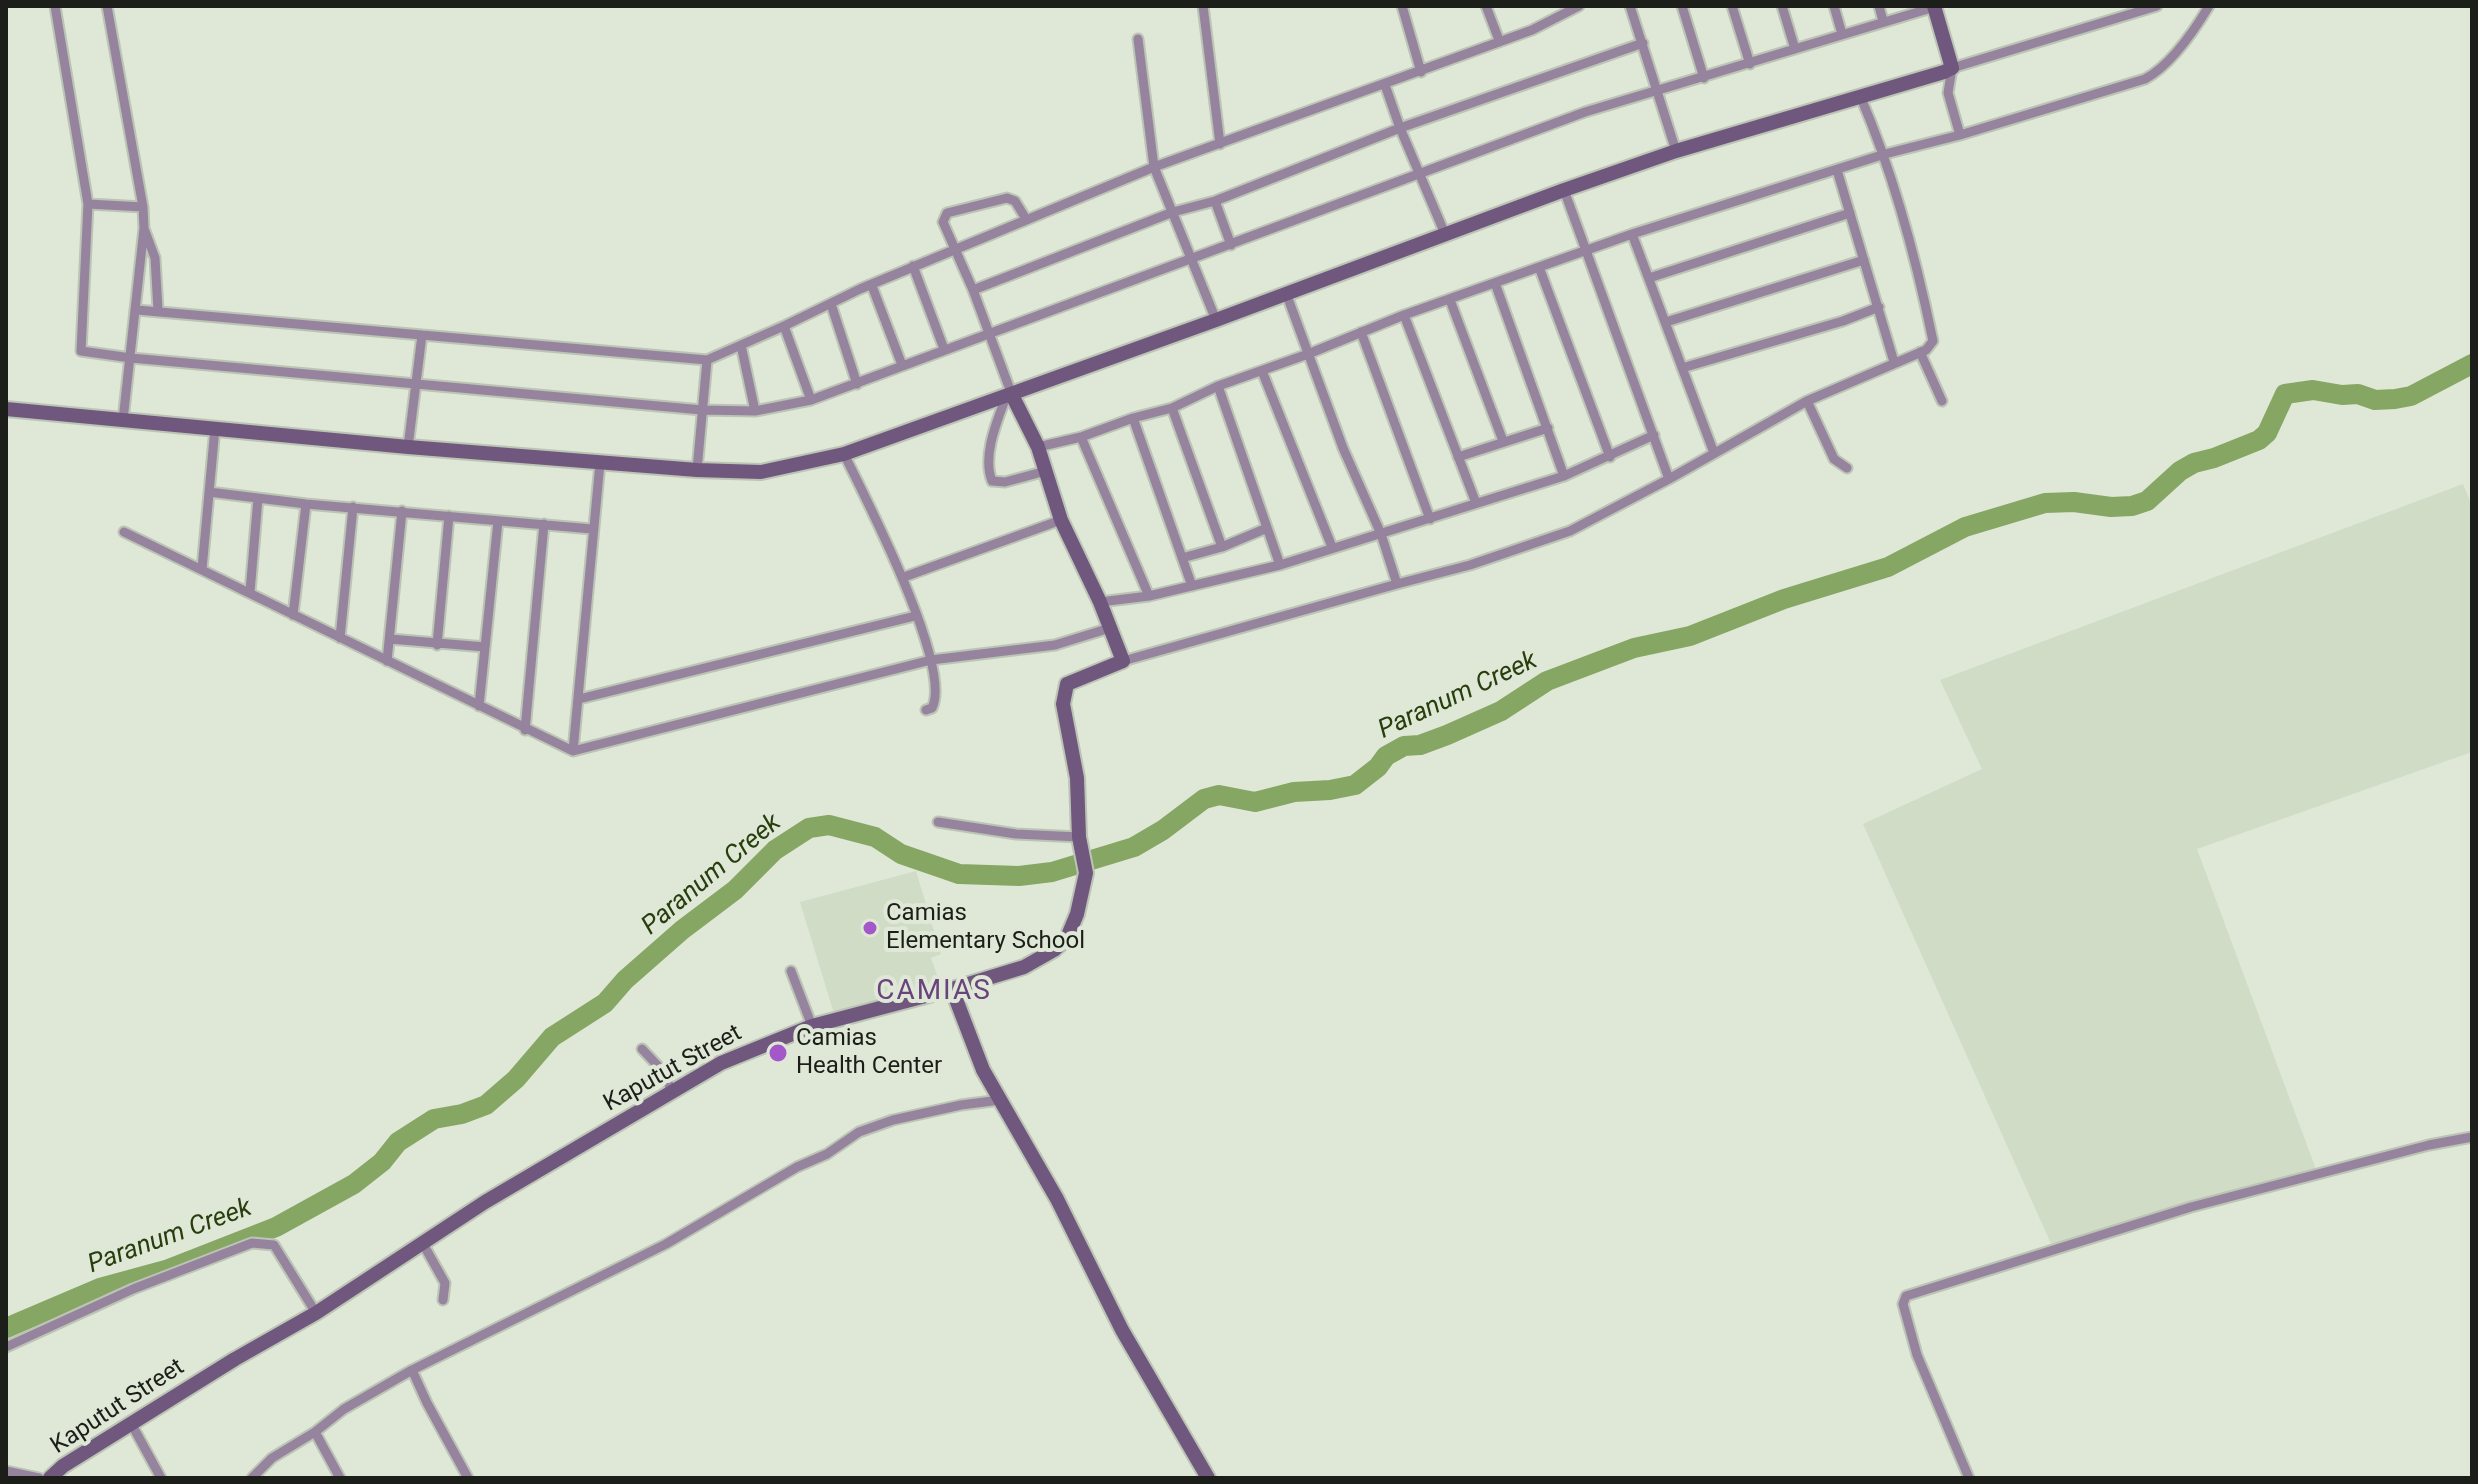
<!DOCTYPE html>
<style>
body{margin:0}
#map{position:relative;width:2478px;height:1484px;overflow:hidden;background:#dfe8d7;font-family:Roboto,sans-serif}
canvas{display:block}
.frame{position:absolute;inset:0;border:8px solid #1c1f19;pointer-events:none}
</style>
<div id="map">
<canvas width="2478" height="1484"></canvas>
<div class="frame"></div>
</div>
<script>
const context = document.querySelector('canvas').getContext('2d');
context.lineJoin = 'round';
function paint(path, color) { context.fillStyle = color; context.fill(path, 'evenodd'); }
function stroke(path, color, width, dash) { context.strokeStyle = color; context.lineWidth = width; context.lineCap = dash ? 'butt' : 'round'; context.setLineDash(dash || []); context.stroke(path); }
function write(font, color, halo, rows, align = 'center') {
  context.font = font + ' Roboto,sans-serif'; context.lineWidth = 8; context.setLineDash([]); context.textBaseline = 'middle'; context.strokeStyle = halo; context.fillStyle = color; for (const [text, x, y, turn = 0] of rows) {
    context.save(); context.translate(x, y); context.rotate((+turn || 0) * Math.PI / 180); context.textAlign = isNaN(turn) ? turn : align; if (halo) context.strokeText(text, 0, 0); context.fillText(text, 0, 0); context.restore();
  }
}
const built = new Path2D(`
 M2463,484L2472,506V752L2197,849L2317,1172L2052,1246L1863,824L1982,769L1940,680Z
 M916,871L941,954L931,958L941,986L835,1017L800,902Z`);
const green = new Path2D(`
 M30,1308L53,1325L6,1350V1319Z`);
const river = new Path2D(`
 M6,1328L100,1288L166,1270L276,1227L354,1184L382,1162L398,1142L434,1119L462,1114L486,1105L516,1079L552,1037L605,1003L625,980L682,930L735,890L775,850L809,828L829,825L875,837L901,854L959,874L1019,876L1052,872L1134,847L1163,830L1204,799L1219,795L1255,802L1294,792L1330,790L1355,785L1378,767L1386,756L1404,746L1420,745L1447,735L1501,711L1547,681L1634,648L1690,636L1784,599L1888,567L1965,527L2045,503L2074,502L2111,507L2132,506L2147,501L2180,471L2194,463L2214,458L2259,440L2267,433L2285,394L2313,390L2342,395L2358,394L2375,400L2395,399L2411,396L2472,364`);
const street = new Path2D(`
 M55,6L88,204L81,351L131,358L702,410L755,411L811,400L1585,112L1938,6
 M107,6L143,207L144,228L123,420
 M1203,6L1220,144
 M1402,6L1421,72
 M1486,6L1499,40
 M1630,6L1676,151
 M1682,6L1704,78
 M1732,6L1750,64
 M1782,6L1795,49
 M1834,6L1842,34
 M1879,6L1883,21
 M1138,39L1154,167L1216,320
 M1385,85L1400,128L1445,234
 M1960,135L1948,93L1952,68L2157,6
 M1837,170L1894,362
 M1564,190L1669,479
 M1215,201L1231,245
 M88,204L143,207
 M145,231L155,258L158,310
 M1632,234L1714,453
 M913,266L944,349
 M1539,267L1610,457
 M1649,278L1850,213
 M1495,283L1564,476
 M872,286L902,365
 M973,290L1173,212L1215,201L1400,128L1643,43
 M1450,300L1503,441
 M831,304L857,384
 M137,310L707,360L784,326L860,289L1154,167L1532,30L1579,6
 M1404,315L1476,503
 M1666,322L1864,260
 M784,326L811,400
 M1361,332L1430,519
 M741,345L755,411
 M1920,352L1942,401
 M1682,368L1843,321L1879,307
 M1262,371L1332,547
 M1218,386L1280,565
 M1012,395L973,290L943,222L947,213L1007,198L1015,201L1026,219
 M1006,397C997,421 982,456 992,481L1005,482L1046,471
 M1807,401L1834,459L1847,468
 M1172,408L1222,547
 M1133,418L1192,586
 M1081,437L1149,596
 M408,447L422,335
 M1038,447L1081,437L1133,418L1172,408L1218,386L1308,354L1404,315L1632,234L1885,154L1960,135L2145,79C2171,65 2194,31 2209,6
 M844,454C866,499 953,667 932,708L926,710
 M1458,457L1548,428
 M697,470L707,360
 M209,492L306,504L592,529
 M124,532L573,751L931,660L1055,645L1110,628
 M1182,558L1222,547L1267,528
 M202,569L215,428
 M904,577L1061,520
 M1397,584L1470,565L1570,531L1669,479L1807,401L1926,350L1933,341C1916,258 1894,175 1861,98
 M250,592L258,498
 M1100,602L1149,596L1280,565L1564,476L1654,435
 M293,615L306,504
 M340,638L353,507
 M390,639L485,647
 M437,645L449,516
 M387,661L402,511
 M1123,661L1397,584L1381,534L1343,448L1286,293
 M579,699L915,616
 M479,706L498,521
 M525,730L544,524
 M573,751L600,463
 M938,822L1016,834L1079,837
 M791,971L812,1026
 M642,1049L658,1066L672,1090
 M422,1242L445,1283L443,1300
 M6,1347L133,1289L252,1243L274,1245L316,1313
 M412,1370L427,1403L468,1478
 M132,1425L161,1478
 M315,1432L340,1478
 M6,1471L39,1478
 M252,1478L272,1458L315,1432L344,1409L412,1370L666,1244L797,1167L827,1154L859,1132L893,1120L961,1105L1000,1100
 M1969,1478L1917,1355L1903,1304L1906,1296L2191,1207L2429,1145L2472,1137`);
const secondary = new Path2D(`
 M6,409L408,447L697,470L761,472L844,454L1216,320L1564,190L1676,151L1944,72L1952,68L1934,6
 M952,989L1024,967L1054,950L1067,938L1077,914L1086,873L1079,837L1077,778L1063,704L1067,684L1123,661L1100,602L1061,520L1038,447L1012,395
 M50,1478L63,1466L235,1359L316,1313L485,1202L721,1063L812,1026L952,989L983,1070L1057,1199L1122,1330L1208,1478`);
const markers = [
 [870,928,8,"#a457c9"],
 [778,1053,10,"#a457c9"]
];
const poiNames = [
 ["Camias",886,914],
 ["Elementary School",886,942],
 ["Camias",796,1039],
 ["Health Center",796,1067]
];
const streetNames = [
 ["Kaputut Street",673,1069,-29],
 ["Kaputut Street",118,1407,-33]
];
const waterNames = [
 ["Paranum Creek",1458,696,-25],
 ["Paranum Creek",712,875,-40],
 ["Paranum Creek",170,1237,-20]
];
const quarterNames = [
 ["CAMIAS",934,992]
];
paint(built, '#d0dcc5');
paint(green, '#c5dbaf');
stroke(river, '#86a664', 20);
stroke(street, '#bcc4b5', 13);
stroke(secondary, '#bcc4b5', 18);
stroke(street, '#96849f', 9);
stroke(secondary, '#70577d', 14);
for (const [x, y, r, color] of markers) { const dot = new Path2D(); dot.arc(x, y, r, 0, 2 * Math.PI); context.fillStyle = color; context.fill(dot); stroke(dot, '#dfe8d7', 3); }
write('24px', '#1c1f19', '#dfe8d7', poiNames, 'left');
write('24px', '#1c1f19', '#dfe8d7', streetNames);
write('italic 26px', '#293e0d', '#dfe8d7', waterNames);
context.letterSpacing = '2px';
write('28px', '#69437c', '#dfe8d7', quarterNames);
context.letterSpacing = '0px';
</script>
